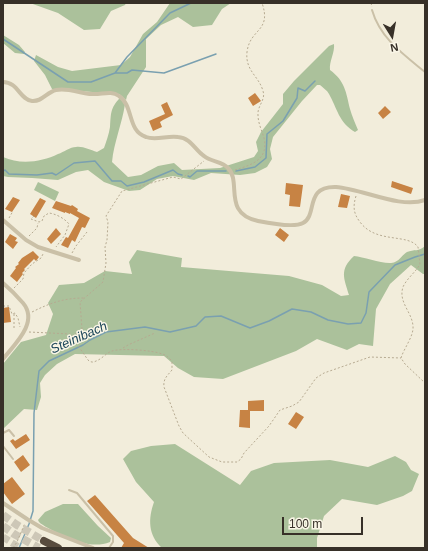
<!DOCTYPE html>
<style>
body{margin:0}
#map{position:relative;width:428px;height:551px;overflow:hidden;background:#f2eddb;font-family:Arial,sans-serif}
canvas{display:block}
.frame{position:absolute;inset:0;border:4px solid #373028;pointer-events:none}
.north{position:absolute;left:372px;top:16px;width:40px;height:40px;-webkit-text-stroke:3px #faf6e7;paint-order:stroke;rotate:169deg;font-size:11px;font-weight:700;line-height:16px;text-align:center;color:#373028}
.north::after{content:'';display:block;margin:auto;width:14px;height:18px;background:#373028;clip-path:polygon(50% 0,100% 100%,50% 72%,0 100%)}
.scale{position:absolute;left:282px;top:517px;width:81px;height:18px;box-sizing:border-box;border:2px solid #373028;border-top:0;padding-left:5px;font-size:12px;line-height:14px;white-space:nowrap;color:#373028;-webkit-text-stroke:3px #faf6e7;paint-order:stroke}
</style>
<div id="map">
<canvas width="428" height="551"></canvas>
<div class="frame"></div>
<div class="north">N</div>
<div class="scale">100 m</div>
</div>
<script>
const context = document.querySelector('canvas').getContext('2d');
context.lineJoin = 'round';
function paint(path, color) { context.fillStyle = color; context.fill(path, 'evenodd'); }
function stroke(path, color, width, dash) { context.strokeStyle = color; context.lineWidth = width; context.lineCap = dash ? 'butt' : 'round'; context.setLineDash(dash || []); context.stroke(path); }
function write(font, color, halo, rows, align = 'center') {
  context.font = font + ' Arial,sans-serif'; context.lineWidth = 3; context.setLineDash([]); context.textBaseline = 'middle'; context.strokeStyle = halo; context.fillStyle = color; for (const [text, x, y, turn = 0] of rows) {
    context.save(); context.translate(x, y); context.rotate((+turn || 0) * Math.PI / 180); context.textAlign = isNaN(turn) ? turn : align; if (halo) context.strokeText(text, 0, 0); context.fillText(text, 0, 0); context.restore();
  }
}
const green = new Path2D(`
 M30,3H126L125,5L111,11L100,29L84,30L58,13Z
 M170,3H231L222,9L212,25L193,27L178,17L161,25L146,39V67L127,96L126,100L119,94L52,89L45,75L34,61L36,55L58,67L72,71L121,65L130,57L143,34L157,22Z
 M3,35L19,45L25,52L24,54L15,53L3,43Z
 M334,44C335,53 329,61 330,70C345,81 346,92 350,109C352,116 355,123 358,130L355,132C339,123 337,108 329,94C327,90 323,88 320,85H317L302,101L273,137L270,149L272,159L267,167L255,173L240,175L211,173L194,180L173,176L157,179L140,190L129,191L104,182L88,170L76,172L58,180L32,178L8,177L3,176V157C20,165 42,162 58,154C64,152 70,147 76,147C83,146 90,150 97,152L104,148C106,142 109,134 110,127C111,114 110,108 120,98L125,104C122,124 114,142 112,162L128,177L141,175L158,166L174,163L182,170L220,168L254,157L258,151L256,142L261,132L283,104V94L294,81L329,46Z
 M38,182L59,192L55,201L34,190Z
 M425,246V274H423L411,265L390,284L376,309L373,346L359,344L347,350L317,339L296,351L223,379L194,377L178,368L164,356L75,354L57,364L45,375L40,383L41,397L37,410L24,409L3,429V364L21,342L46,335L53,314L48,303L59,285L84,283L105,271L132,274L129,262L137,250L182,258L181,267L289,276L322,285L341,296L349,295C344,278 339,270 354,256C365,257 387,266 395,262C400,260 403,254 407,252C414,249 419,252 425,246Z
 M175,444L240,485L251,471L274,463L330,460L368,467L395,456L406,462L411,470L419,474L412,491L403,496L377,505L342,499L324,516L317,538V548H162C148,535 148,519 154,502L136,482L123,459L131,451L151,446Z
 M63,504H78L98,526L111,538L110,542C103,545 95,545 88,544C77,542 46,529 39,522L38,520L45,512Z`);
const stream = new Path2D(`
 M3,39L68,82H91L115,73H127L132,70L164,73L216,54
 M115,73L127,57L170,13L191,3
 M3,171L5,170L9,174L37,175L52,173L56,175L74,163L95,161L112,181H121L127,186L144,182L173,170L178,174L182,175
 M236,171L255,167L266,158L267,134L283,121L297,98L298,88L305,91L315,81
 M188,176L190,177L197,171H226
 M19,548L29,524L33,511L34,413L39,371L49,361L83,345L90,340L106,332L145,327L170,332L196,326L205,317L221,316L250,328L269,321L292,309L311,312L328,320L348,324L361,323L366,313L369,292L395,265L415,257L425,254`);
const building = new Path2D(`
 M255,93L261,101L253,106L248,98Z
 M167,102L173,115L163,120L160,122L162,127L153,131L149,121L165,114L161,105Z
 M385,106L391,112L383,119L378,113Z
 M392,181L413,188L411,194L391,187Z
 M286,183L303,185L300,207L289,206L290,195L285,194Z
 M341,194L350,196L347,208L338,207Z
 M13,197L20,200L12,212L5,209Z
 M40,198L46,201L36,218L30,214Z
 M56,201L71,206L72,205L78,209L77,211L90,218L85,228L82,227L75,242L72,240L68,248L61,245L66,237L68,238L79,218L70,213V214L65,212V213L52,208Z
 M56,228L61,234L51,244L47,239Z
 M280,228L289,235L284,242L275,235Z
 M10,234L17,238L15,241L18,242L13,249L5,242Z
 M33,251L39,257L36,261L34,259L24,269L25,270L22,273L23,274L17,282L10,276L16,268L15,267L19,264L18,263L22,258Z
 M9,307L11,322L3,323V308Z
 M264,400V411H250V428L239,427L240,410H248V401Z
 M296,412L304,417L296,429L288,424Z
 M26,434L30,440L16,449L10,441L13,439L15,441Z
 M23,455L30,465L21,472L14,462Z
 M12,477L25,494L12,504L3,492V484Z
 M95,495L133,538L149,548H121L124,543L87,501Z`);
const primaryTunnel = new Path2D(`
 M3,537L20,548`);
const highwayTunnel = new Path2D(`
 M3,515L17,525L44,541
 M3,526L14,534L39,548`);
const path = new Path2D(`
 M371,3L372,7
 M235,170C251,165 269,160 264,138C262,131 258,123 258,115C257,106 266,100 263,91C259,76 245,71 247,52C250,28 272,32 262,3
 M356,196C353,206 353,213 360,222C376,244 408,233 418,247L420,264C416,272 407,278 403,287C398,302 412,312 413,326C414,336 404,348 401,358L405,364L425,383
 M34,216L31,219L39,222L42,221L44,216L49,213C56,214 64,218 69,224L65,235L56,247
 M9,218L13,211
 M29,236L37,228L38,223
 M72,253L76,246L87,232
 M14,288L23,279L24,273L32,264L41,258L43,254
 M3,306H9L12,314L15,313L18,318L20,327
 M32,312C50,303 64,298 84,298
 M14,314V328
 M29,332L70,334L88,360C90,362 93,363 96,361C102,359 106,353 112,351C121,348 152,350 162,354C166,355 168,357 172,361V370C167,376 163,379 164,387L179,426L183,433L209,457L222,462H237L241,459L244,453L269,426L280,410L292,406L299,402L316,378L324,373L370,357L401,358
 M72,336L82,329L80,302L103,282L106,263L105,247L107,240L108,222L106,216L122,191L173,177L181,179L204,161
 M123,348L128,345L155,333
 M13,548L17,542L25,523`);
const lane = new Path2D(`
 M372,10C380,38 403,54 425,72
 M3,433L9,430L14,436
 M3,446L13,459
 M69,490L77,493L113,536V542L109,548`);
const street = new Path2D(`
 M3,82C18,82 20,100 32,101C42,102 47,92 56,90C68,87 81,94 92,94C101,95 111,90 119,96C134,106 127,131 146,137C156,141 168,135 178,137C191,138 195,150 204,156C211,162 222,161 228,168C242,182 222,213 258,221C268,223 294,228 303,223C318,215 304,186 336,187C363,189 400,209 425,200
 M3,220L26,240L38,247L79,260
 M3,283C10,289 17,296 23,303C39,322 15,344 3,359
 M3,503L27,519L42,528L93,548`);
const highway = new Path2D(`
 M44,541L58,548`);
const waterNames = [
 ["Steinibach",79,338,-24]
];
paint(green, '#abc19b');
stroke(stream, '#7aa0b0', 1.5);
paint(building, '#c78344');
stroke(primaryTunnel, '#cdc7b7', 7, [7, 3.5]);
stroke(highwayTunnel, '#cdc7b7', 8, [8, 4]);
stroke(path, '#b6aa91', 1, [2, 2]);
stroke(lane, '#cac0a7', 2);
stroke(street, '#cac0a7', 4);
stroke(highway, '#584c3e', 8);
write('italic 13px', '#1c4659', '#faf6e7', waterNames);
</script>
